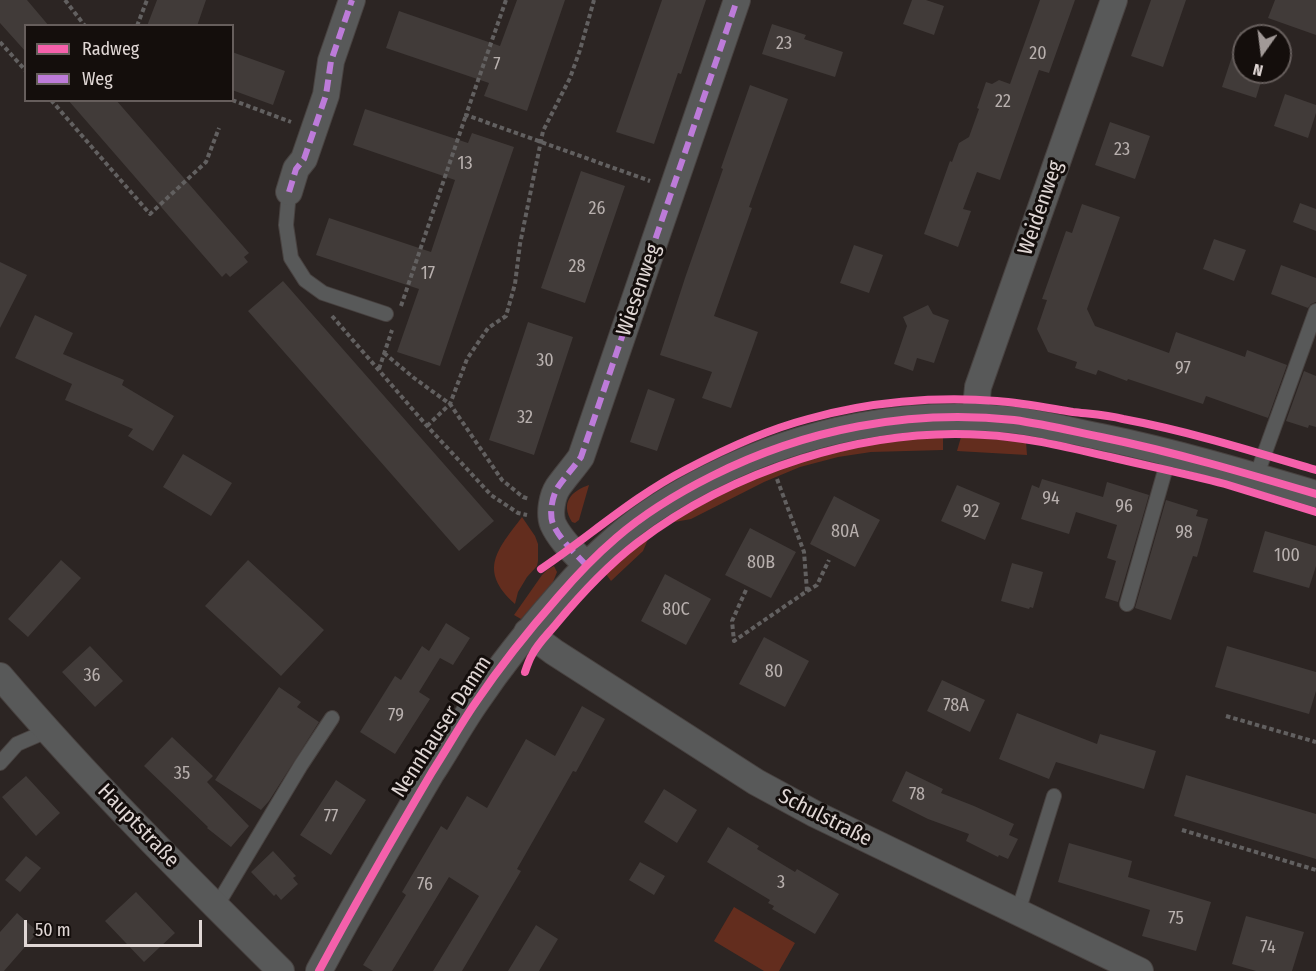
<!DOCTYPE html>
<meta charset="utf-8">
<style>
body{margin:0}
#map{position:relative;width:1316px;height:971px;overflow:hidden;background:#2c2523;font-family:"Fira Sans Condensed",sans-serif}
canvas{display:block}
.legend{position:absolute;left:24px;top:24px;width:210px;height:78px;box-sizing:border-box;background:#140e0c;border:2px solid #665e5c;margin:0;padding:8px 10px;list-style:none;font-size:18px;color:#e0d7d5}
.legend li{display:flex;align-items:center;gap:12px;height:30px}
.legend b{width:30px;border:2px solid #665e5c}
.north{position:absolute;left:1232px;top:24px;width:60px;height:60px;box-sizing:border-box;background:#140e0c;border:2px solid #665e5c;border-radius:50%;rotate:194deg;font-size:16px;font-weight:700;line-height:24px;text-align:center;color:#e0d7d5}
.north::after{content:'';display:block;margin:auto;width:21px;height:27px;background:#a19997;clip-path:polygon(50% 0,100% 100%,50% 72%,0 100%)}
.scale{position:absolute;left:24px;top:920px;width:178px;height:27px;box-sizing:border-box;border:3px solid #e0d7d5;border-top:0;padding-left:8px;font-size:18px;line-height:21px;white-space:nowrap;color:#e0d7d5;-webkit-text-stroke:4px #140e0c;paint-order:stroke}
</style>
<div id="map">
<canvas width="1316" height="971"></canvas>
<ul class="legend">
<li><b style="height:8px;background:#f560ab"></b>Radweg</li>
<li><b style="height:8px;background:#bd7bd9"></b>Weg</li>
</ul>
<div class="north">N</div>
<div class="scale">50 m</div>
</div>
<script>
const context = document.querySelector('canvas').getContext('2d');
context.lineJoin = 'round';
function paint(path, color) { context.fillStyle = color; context.fill(path, 'evenodd'); }
function stroke(path, color, width, dash) { context.strokeStyle = color; context.lineWidth = width; context.lineCap = dash ? 'butt' : 'round'; context.setLineDash(dash || []); context.stroke(path); }
function write(font, color, halo, rows, align = 'center') {
  context.font = font + ' "Fira Sans Condensed",sans-serif'; context.lineWidth = 6; context.setLineDash([]); context.textBaseline = 'middle'; context.strokeStyle = halo; context.fillStyle = color; for (const [text, x, y, turn = 0] of rows) {
    context.save(); context.translate(x, y); context.rotate((+turn || 0) * Math.PI / 180); context.textAlign = isNaN(turn) ? turn : align; if (halo) context.strokeText(text, 0, 0); context.fillText(text, 0, 0); context.restore();
  }
}
const green = new Path2D(`
 M925,437H943V450L871,452L838,457L800,467L764,482L691,519L669,523C687,513 704,503 722,494C785,461 854,445 925,437Z
 M961,437L1026,442L1027,455L957,451Z
 M589,485L579,520L575,523L572,522C560,503 571,491 589,485Z
 M522,517L535,536L538,544V561L537,566L527,577L518,592L515,604C477,570 498,549 522,517Z
 M649,537L643,551L611,581L606,574Z
 M554,566L557,572L553,582L521,619L514,615L542,575L547,570Z
 M734,907L795,943L779,971H764L714,941Z`);
const building = new Path2D(`
 M0,0H27L49,26H26V52L0,23Z
 M157,0H206L197,26H147Z
 M517,0H565L527,111L484,96L489,83L386,48L399,11L500,46Z
 M662,0H706L681,74L678,73L654,144L616,132Z
 M912,0H926L944,6L934,35L903,24Z
 M1040,0H1075L1049,73L1039,70L1000,180L977,172L963,209L971,211L958,247L924,234L950,161L952,162L959,143L969,137L979,109L977,108L986,82L992,84L999,80L1010,84Z
 M1151,0H1186L1163,67L1131,56Z
 M1275,0H1316V35L1268,18Z
 M772,24L806,35L804,39L843,52L835,77L762,54Z
 M1240,32H1244V72H1264L1256,98L1222,87Z
 M232,52L285,71L273,105L232,90Z
 M750,85L788,99L749,207L752,208L714,316L758,332L731,408L702,398L712,372L660,355L685,278L723,169L721,168Z
 M1285,94L1316,105V113L1308,138L1274,126Z
 M68,100H116L249,253L244,257L248,262L230,277L226,273L222,277Z
 M365,109L468,143L472,133L514,147L440,366L397,352L419,289L316,255L329,218L431,252L455,180L353,145Z
 M1110,122L1150,136L1135,179L1095,165Z
 M581,171L625,186L585,303L541,288Z
 M1300,203L1316,209V231L1293,222Z
 M1082,204L1120,217L1087,309L1095,326L1169,353L1176,332L1245,357L1247,350L1287,365L1268,418L1206,396L1203,404L1128,379L1127,381L1098,370L1096,375L1075,368L1077,362L1048,352L1037,329L1047,300L1042,299L1066,231L1072,233Z
 M1214,239L1246,250L1234,281L1203,269Z
 M854,245L883,255L869,293L840,283Z
 M0,262L27,275L0,328Z
 M1281,265L1316,278V302L1311,304L1308,308L1271,294Z
 M283,281L494,521L459,551L248,311Z
 M928,305L933,314L949,320L934,363L917,358L913,371L894,364L907,326L903,317Z
 M35,315L73,333L63,354L124,380L122,385L174,416L153,451L128,436L133,429L65,400L72,384L15,358Z
 M528,322L573,337L534,455L489,440Z
 M1304,371L1316,376V427L1309,425L1308,428L1286,421Z
 M648,389L675,399L657,451L630,442Z
 M183,454L232,483L211,516L163,487Z
 M1042,479L1103,497L1107,482L1149,495L1118,602L1105,598L1116,561L1107,558L1117,525L1076,512L1069,534L1021,519L1032,485L1039,488Z
 M957,485L1000,503L985,540L941,521Z
 M834,496L880,520L855,567L810,544Z
 M1166,500L1198,510L1196,516L1208,519L1197,557L1193,556L1171,620L1135,608Z
 M750,528L796,552L771,598L725,575Z
 M1265,531L1316,546V566L1309,588L1253,572Z
 M61,560L81,578L28,637L8,619Z
 M248,560L324,630L281,676L205,606Z
 M1012,563L1043,572L1033,608L1030,607L1029,609L1001,601Z
 M665,574L711,599L686,645L641,621Z
 M446,623L470,638L453,665L440,658L419,692L430,699L395,754L360,732L395,676L401,680L422,646L429,651Z
 M764,637L809,661L785,707L739,684Z
 M90,646L123,681L95,707L62,672Z
 M1227,646L1316,672V691L1309,714L1215,687Z
 M942,680L985,700L970,732L927,711Z
 M279,687L301,702L297,707L319,722L269,801L261,810L215,780Z
 M582,706L605,719L576,772L573,771L517,869L521,871L462,971H433L479,896L449,877L392,971H373L363,965L406,895L402,892L441,826L447,830L467,796L487,808L526,739L555,756Z
 M1017,713L1097,744L1100,734L1156,751L1144,789L1056,762L1049,779L999,759Z
 M172,737L213,776L207,782L249,826L231,847L207,828L208,827L144,766Z
 M906,771L943,789L941,793L974,806L1014,824L1009,835L1018,839L1008,859L999,855L998,857L966,841L969,834L928,819L892,801Z
 M1186,775L1316,814V859L1174,816Z
 M26,776L60,813L36,836L2,797Z
 M336,780L366,800L331,855L300,835Z
 M664,789L697,810L677,843L644,822Z
 M728,827L759,846L757,849L795,872L797,869L839,894L815,934L772,909L774,906L768,903L770,900L707,862Z
 M1069,843L1132,861L1128,877L1211,902L1196,951L1142,936L1150,910L1058,882Z
 M273,851L296,876L293,878L298,884L281,900L276,894L274,896L251,872Z
 M26,856L41,868L20,892L5,880Z
 M640,862L665,876L654,895L629,880Z
 M136,892L175,933L144,962L105,921Z
 M17,913L38,932L4,971H0V932Z
 M1246,916L1304,932L1292,971H1256L1232,964Z
 M536,925L558,939L539,971H508Z`);
const path = new Path2D(`
 M65,0L85,26
 M506,0L466,115L650,181
 M137,26L147,0
 M0,42L26,71
 M51,100L150,214L206,162L219,128
 M232,100L291,122
 M401,306L466,115
 M332,316L427,426L491,495L518,513L527,515
 M384,353L414,378L450,404L502,480L523,497L529,499
 M379,369L392,330
 M427,426L450,404L467,359L488,328L506,316L515,284L520,244L543,131L570,78L580,50L594,0
 M746,590L732,621L734,641L807,591L804,552L777,479
 M807,591L817,585L829,560
 M1226,716L1316,742
 M1182,830L1316,870`);
const lane = new Path2D(`
 M289,192L286,225L291,258L305,280L323,293L386,314
 M1256,477L1316,311
 M1127,604L1170,453
 M0,763L17,744L47,731
 M216,907L301,765L332,718
 M1018,912L1054,796`);
const street = new Path2D(`
 M289,192L296,169L304,159L326,95L331,61L352,0
 M975,418L978,387L1114,0
 M586,565C575,553 560,540 553,524C549,514 552,496 558,487C565,477 574,467 581,457L737,0
 M527,632L554,652L756,782L815,814L1140,971
 M0,676C88,779 184,875 281,971
 M319,971C355,904 393,838 432,772C447,749 460,725 476,702C501,665 529,630 558,597C576,576 595,556 616,538C645,513 678,493 712,476C805,429 910,409 1014,420C1043,424 1072,431 1101,437C1174,452 1245,473 1316,494`);
const quiet = new Path2D(`
 M289,192L296,169L304,159L326,95L331,61L352,0
 M586,565C575,553 560,540 553,524C549,514 552,496 558,487C565,477 574,467 581,457L737,0`);
const cycleway = new Path2D(`
 M541,569C590,536 634,496 687,469C725,449 766,430 808,419C868,402 935,396 997,401C1023,403 1048,408 1073,412C1090,414 1107,415 1123,419C1188,431 1252,451 1316,470
 M525,672C527,666 529,660 532,655C538,643 549,633 557,623C581,594 607,566 637,543C732,470 865,427 985,435C1027,437 1069,448 1110,457C1148,466 1187,474 1225,484C1255,493 1286,503 1316,512
 M319,971C355,904 393,838 432,772C447,749 460,725 476,702C501,665 529,630 558,597C576,576 595,556 616,538C645,513 678,493 712,476C805,429 910,409 1014,420C1043,424 1072,431 1101,437C1174,452 1245,473 1316,494`);
const numberNames = [
 ["23",784,44],
 ["20",1038,54],
 ["7",497,65],
 ["22",1003,102],
 ["23",1122,150],
 ["13",465,164],
 ["26",597,209],
 ["28",577,267],
 ["17",428,274],
 ["30",545,361],
 ["97",1183,369],
 ["32",525,418],
 ["94",1051,499],
 ["96",1124,507],
 ["92",971,512],
 ["80A",845,532],
 ["98",1184,533],
 ["100",1287,556],
 ["80B",761,563],
 ["80C",676,610],
 ["80",774,672],
 ["36",92,676],
 ["78A",956,706],
 ["79",396,716],
 ["35",182,774],
 ["78",917,795],
 ["77",331,817],
 ["3",781,883],
 ["76",425,885],
 ["75",1176,919],
 ["74",1268,948]
];
const streetNames = [
 ["Weidenweg",1041,208,-71],
 ["Wiesenweg",639,290,-71],
 ["Nennhauser Damm",442,727,-57],
 ["Schulstraße",825,818,27],
 ["Hauptstraße",138,826,46]
];
paint(green, '#632d1e');
paint(building, '#413b39');
stroke(lane, '#484240', 16);
stroke(street, '#484240', 28);
stroke(path, '#626060', 4, [4.5, 3]);
stroke(lane, '#585959', 14);
stroke(street, '#585959', 26);
stroke(quiet, '#bd7bd9', 6, [12, 6]);
stroke(cycleway, '#f560ab', 8);
write('18px', '#b8b0ae', null, numberNames);
write('21px', '#e0d7d5', '#140e0c', streetNames);
</script>
